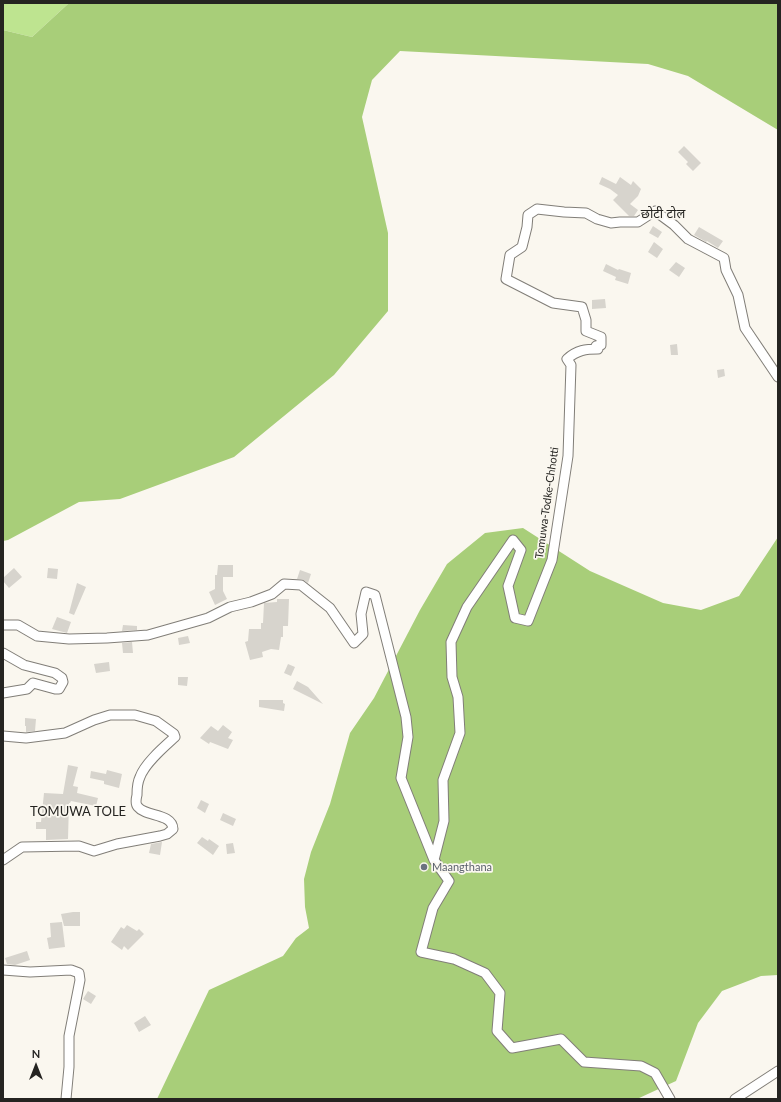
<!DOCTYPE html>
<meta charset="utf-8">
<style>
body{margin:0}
#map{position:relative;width:781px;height:1102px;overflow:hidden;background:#faf7ef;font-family:Lato,sans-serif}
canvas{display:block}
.frame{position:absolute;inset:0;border:4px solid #252421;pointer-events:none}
.north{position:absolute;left:16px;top:1046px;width:40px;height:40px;-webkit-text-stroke:3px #faf7ef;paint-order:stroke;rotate:0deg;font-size:11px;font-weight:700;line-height:16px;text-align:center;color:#252421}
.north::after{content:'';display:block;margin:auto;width:14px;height:18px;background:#252421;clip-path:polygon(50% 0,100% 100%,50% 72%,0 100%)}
</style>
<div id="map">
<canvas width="781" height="1102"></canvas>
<div class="frame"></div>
<div class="north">N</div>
</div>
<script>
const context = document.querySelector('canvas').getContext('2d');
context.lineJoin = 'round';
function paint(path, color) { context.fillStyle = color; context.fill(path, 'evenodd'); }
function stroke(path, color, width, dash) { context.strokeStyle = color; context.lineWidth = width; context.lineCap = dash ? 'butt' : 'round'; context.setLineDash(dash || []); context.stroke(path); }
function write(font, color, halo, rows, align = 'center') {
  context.font = font + ' Lato,"Noto Sans Devanagari",sans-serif'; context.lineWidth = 3.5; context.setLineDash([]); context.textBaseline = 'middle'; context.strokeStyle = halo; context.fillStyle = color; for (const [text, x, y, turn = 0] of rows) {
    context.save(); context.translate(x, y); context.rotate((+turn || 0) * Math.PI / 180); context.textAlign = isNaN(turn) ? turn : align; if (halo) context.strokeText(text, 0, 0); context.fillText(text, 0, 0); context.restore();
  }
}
const green = new Path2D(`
 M3,3H69L32,37L3,30Z`);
const forest = new Path2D(`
 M69,3H778V130L688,76L648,64L400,51L372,80L362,117L388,233V311L334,375L234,457L120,499L79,502L8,540L3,541V30L32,37Z
 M523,528L590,571L663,603L701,610L739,596L778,537V975L761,976L722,991L698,1023L676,1081L637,1099H157L209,990L283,956L296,938L309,928L305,907L304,879L311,852L330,804L350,733L374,698L420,610L447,564L485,533Z`);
const building = new Path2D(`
 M684,146L701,163L693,171L686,164L688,162L678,152Z
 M602,177L616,184L620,177L631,185L633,181L641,189L638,196L630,204L638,210L634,216H629L613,200L618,195L610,189L599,184Z
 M653,226L662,232L658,238L649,233Z
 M699,227L723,241L718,248L707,241L706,242L694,235Z
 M654,242L663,249L657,258L648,252Z
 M676,262L685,268L679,277L669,270Z
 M606,264L618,270L619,269L631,273L628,284L615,280L616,277L603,271Z
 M605,299L606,308L592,309V300Z
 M677,344L678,355H671L670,345Z
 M724,369L725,376L718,378L717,370Z
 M218,565H233V577H223V591L227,599L215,605L209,592L215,589V575H217Z
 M14,568L22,577L9,588L3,581V578Z
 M48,568L58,569L57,579L47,578Z
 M300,570L311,574L308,583L302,579H297Z
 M77,583L86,587L74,615L69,613Z
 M277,599H289L288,626H283V637H281L279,650L271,649L262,652L263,657L250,660L245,642L248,641L249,629H261V623H263L264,603L277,602Z
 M57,617L71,622L67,633L52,629Z
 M123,625L137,626V630L122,631Z
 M188,636L190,643L179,645L178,638Z
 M132,642L133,653H123L122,643Z
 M109,662L110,671L96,673L94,664Z
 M288,664L295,667L291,676L284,673Z
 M178,677H188L187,686L178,685Z
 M297,681L308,687L323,704L293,689Z
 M259,700H283V703L285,704L284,711L259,707Z
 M25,718L36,719L35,731L26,732V726H25Z
 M223,725L232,732L228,738L233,740L228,749L210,742L209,744L200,738L211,726L218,731Z
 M68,765L78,767L73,786L78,787L77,793L98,798L96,806L71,801L70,803H69L68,839L46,840V829H36V822H41L44,793L63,794Z
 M107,770L122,774L119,788L104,784V781L90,778L91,771L106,774Z
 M201,800L209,804L205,813L197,808Z
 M223,813L236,819L233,826L220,820Z
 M202,837L208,841L209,839L219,846L213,855L197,843Z
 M162,842L160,855L149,853L151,844Z
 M233,843L235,853L227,854L226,844Z
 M73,912H80V926H64L61,914Z
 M62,922L65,947L49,949L47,938L51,937L50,923Z
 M127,925L137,931L139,929L144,934L128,950L124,946L122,950L111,942L121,927L124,929Z
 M27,951L30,960L15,965L7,964L5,958Z
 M88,991L96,996L91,1004L83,999Z
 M145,1016L151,1025L139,1032L134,1023Z`);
const street = new Path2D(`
 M3,625H18L37,636L69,639L107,638L148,635L208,618L230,607L251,602L272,594L284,584L301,585L330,608L354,643L363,634L361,614L366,592L375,595L406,717L408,737L401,778L434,860L444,821L443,780L460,733L458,697L452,677L451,642L467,607L513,540L521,550L508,586L515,618L528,621L552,560L568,456L571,365L567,359C577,350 586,349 598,349L596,346L601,345V337L586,331V320L582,307L553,303L506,279L510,255L522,247L527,227L528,215L537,209L564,212L586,213L597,219L611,223L620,222H638L655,211L674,225L688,239L724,258L726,270L738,295L745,328L778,377
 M3,653L24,665L55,673L62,678L63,682L59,689H55L33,683L27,689L3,693
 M3,736L26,738L65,733L94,720L110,715H135L156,721L174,734L175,737C164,747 145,763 140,777C137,783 137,789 137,795C136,799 135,804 138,807C146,817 172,813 173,829L167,834L160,836L117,844L94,851L79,846L22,847L3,860
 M434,860L449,881L433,908L421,952L454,959L485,973L500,993L497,1031L512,1048L561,1039L584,1062L641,1066L655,1073L670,1099
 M3,970L30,972L71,970L79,973L80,980L69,1036V1067L66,1099
 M735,1099L778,1071`);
const markers = [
 [424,867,4,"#6b7280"]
];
const streetNames = [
 ["Tomuwa-Todke-Chhotti",547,503,-82]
];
const worshipNames = [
 ["Maangthana",432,867]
];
const quarterNames = [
 ["छोटी टोल",663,214],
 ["TOMUWA TOLE",78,812]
];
paint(green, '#bee490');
paint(forest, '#a8ce79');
paint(building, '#d7d4cd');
stroke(street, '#817e78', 11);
stroke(street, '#fff', 9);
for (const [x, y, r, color] of markers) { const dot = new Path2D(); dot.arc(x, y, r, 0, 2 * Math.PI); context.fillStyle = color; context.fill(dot); stroke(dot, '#faf7ef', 1.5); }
write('11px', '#252421', '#faf7ef', streetNames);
write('11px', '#5b616d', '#faf7ef', worshipNames, 'left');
write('13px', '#252421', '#faf7ef', quarterNames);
</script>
